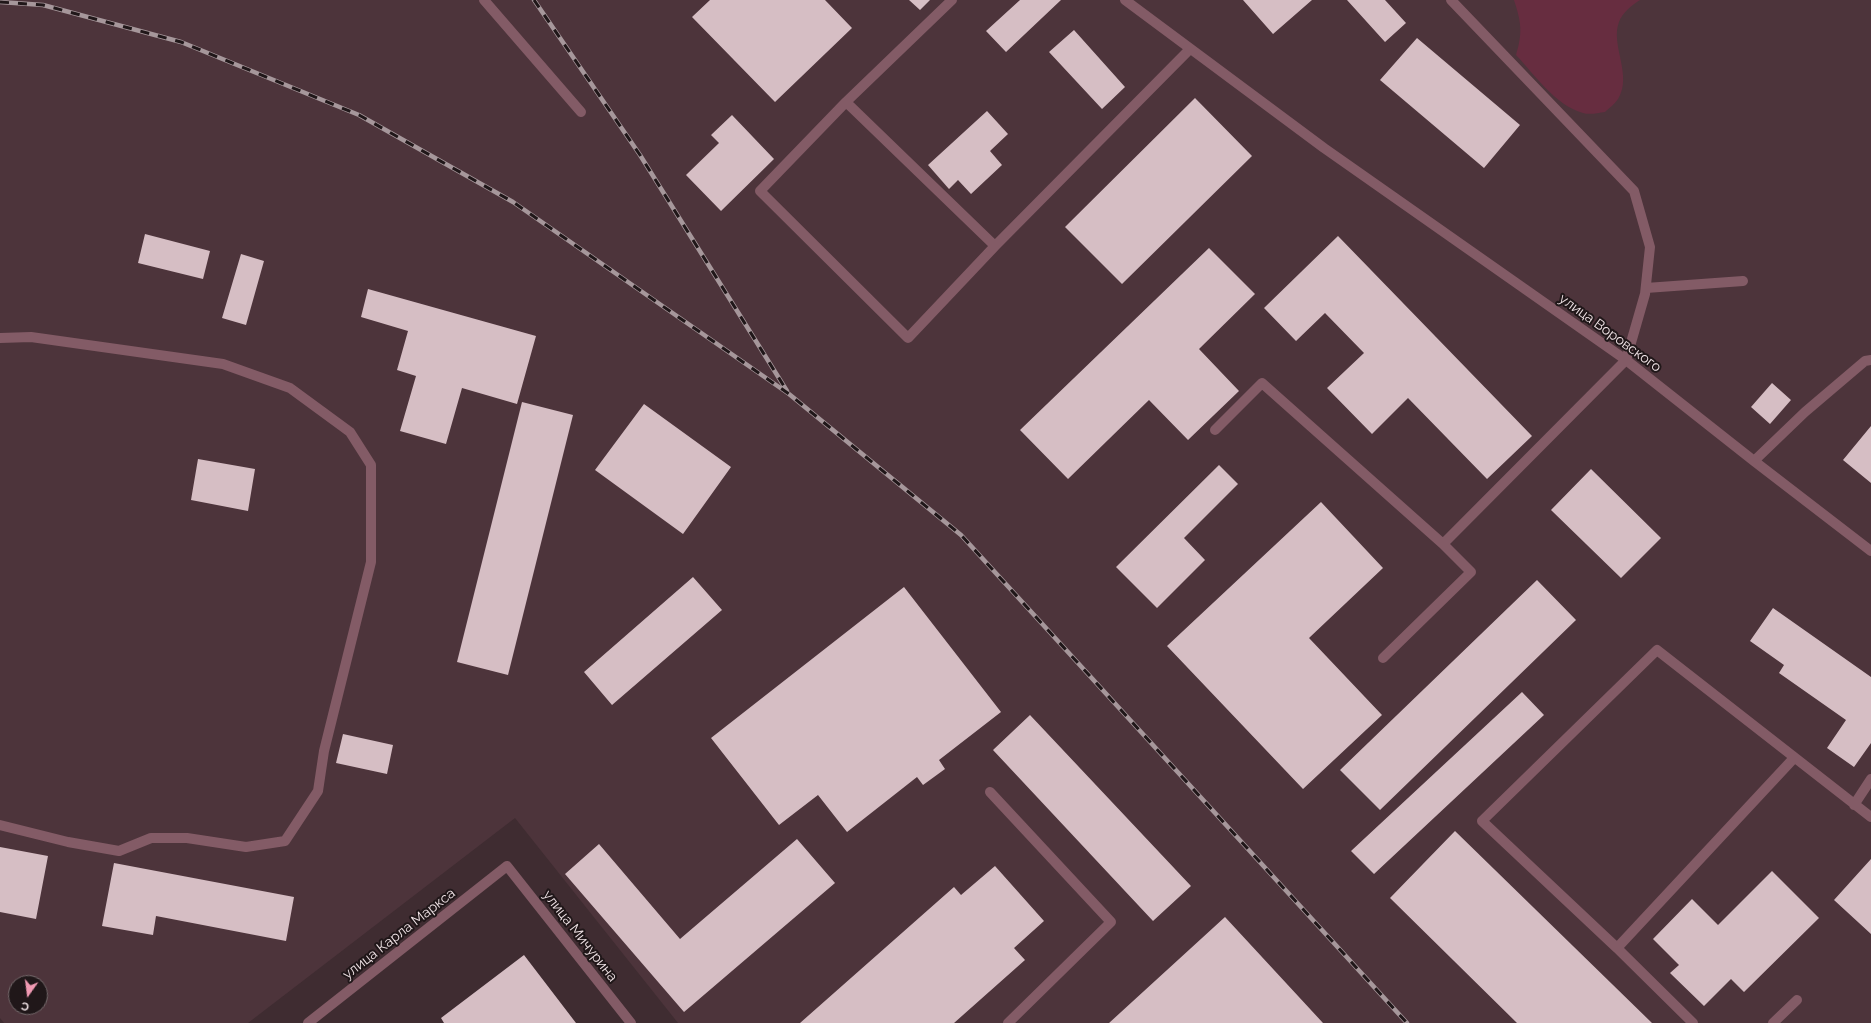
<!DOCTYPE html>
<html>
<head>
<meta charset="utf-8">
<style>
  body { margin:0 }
  #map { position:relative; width:1871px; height:1023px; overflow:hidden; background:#3f2c31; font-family:Raleway,sans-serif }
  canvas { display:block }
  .north { position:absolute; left:8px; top:975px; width:40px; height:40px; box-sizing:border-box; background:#201719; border:1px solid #74696b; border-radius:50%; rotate:194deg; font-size:11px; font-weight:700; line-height:16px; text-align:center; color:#f1e4e7 }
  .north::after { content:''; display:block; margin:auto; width:14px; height:18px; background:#f19ab3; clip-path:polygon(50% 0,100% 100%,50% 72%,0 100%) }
</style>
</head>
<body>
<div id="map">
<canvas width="1871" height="1023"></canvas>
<div class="north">С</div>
</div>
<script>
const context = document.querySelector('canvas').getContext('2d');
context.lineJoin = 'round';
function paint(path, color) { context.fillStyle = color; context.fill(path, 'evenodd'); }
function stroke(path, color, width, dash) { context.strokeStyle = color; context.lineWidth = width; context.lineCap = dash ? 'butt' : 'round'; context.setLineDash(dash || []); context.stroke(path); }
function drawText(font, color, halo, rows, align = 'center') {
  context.font = font + ' Raleway,sans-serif'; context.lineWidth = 4; context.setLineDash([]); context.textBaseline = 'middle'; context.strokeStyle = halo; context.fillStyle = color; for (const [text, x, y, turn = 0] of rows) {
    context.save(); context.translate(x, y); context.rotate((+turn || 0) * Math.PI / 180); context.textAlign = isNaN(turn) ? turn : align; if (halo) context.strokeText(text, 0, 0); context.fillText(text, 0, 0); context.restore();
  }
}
paint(new Path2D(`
  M0 0H1871V1023H678L515 818 248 1023H4L0 1018ZM16 983H40V1007H16Z`), '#4d343b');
paint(new Path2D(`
  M1514 0H1640C1632 5 1622 13 1619 22 1610 45 1633 75 1618 99 1615 104 1609 108 1605 112 1598 113 1589 115 1583 113 1555 105 1535 75 1516 55 1523 32 1521 22 1514 0Z`), '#672d40');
paint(new Path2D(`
  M710 0H825L852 28 775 102 692 17Z
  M909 0H930L920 10Z
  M1020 0H1061L1006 52 986 31Z
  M1243 0H1312L1273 34Z
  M1347 0H1385L1406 23 1385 42Z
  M1074 30 1125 87 1102 109 1049 52Z
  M1417 38 1520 125 1484 168 1380 80Z
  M1195 98 1252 156 1122 284 1065 227Z
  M987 111 1008 134 990 151 1002 165 971 194 958 180 949 189 928 165Z
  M732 115 774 159 721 211 686 175 719 143 711 135Z
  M145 234 210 251 203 279 138 263Z
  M1338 236 1532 436 1487 479 1408 398 1372 434 1327 388 1364 353 1325 313 1296 341 1264 308Z
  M1209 248 1255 294 1199 349 1239 391 1188 440 1149 400 1068 479 1020 430Z
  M241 254 264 261 246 325 222 318Z
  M368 289 536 336 517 404 462 388 446 444 400 431 416 376 397 370 408 331 361 317Z
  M1772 383 1791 400 1770 424 1751 407Z
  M522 402 573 415 508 675 457 662Z
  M644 404 731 467 683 534 595 470Z
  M1871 426V483L1843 460Z
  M198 459 255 469 248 511 191 500Z
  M1219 465 1238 484 1184 538 1205 560 1157 608 1116 567Z
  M1591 469 1661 538 1621 578 1551 510Z
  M1321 502 1383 568 1309 638 1382 715 1303 789 1167 646Z
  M693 577 722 610 612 705 584 672Z
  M1537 580 1576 620 1380 810 1340 770Z
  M904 587 1001 712 939 760 945 769 923 785 917 777 847 832 818 795 779 825 711 738Z
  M1773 608 1871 677V743L1854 767 1827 748 1846 720 1779 673 1784 665 1750 641Z
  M1522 692 1544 715 1374 874 1351 851Z
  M1030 715 1191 886 1153 921 993 750Z
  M343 734 393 745 387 774 336 763Z
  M1455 831 1652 1023H1517L1390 898Z
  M797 839 835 883 684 1012 565 874 599 844 680 939Z
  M0 847 48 856 36 919 0 912Z
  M1871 859V934L1834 900Z
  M114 863 294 897 286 941 156 916 153 935 102 926Z
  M995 866 1044 921 1014 948 1025 960 954 1023H800L954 887 961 895Z
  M1772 871 1819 918 1744 992 1731 979 1704 1006 1670 973 1679 965 1653 939 1692 899 1718 925Z
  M1225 917 1323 1023H1109Z
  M524 955 576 1023H444L441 1018Z`), '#d6bec4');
stroke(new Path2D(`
  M484 0 581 112
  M952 0 846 102 760 191 908 338 995 246
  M1125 0 1324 148 1626 360 1754 461 1871 551
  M846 102 995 246 1190 49
  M1646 288 1743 281
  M0 338 31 337 223 364 290 388 350 432 371 465V562L324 751 318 791 285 841 246 847 187 838H151L119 851 68 842 0 825
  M1215 430 1262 383 1443 544 1471 572 1383 658
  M1754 461 1805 412 1865 361 1871 360
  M1443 544 1626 360 1645 294 1650 247 1634 191 1451 0
  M990 792 1111 922 1008 1023
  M1854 805 1871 779
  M1617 948 1794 758
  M308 1023 507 866 631 1023
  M1693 1023 1617 948 1482 821 1657 650 1871 817
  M1773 1023 1797 1000`), '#835b66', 10);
const rail = new Path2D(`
  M534 0 640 155 787 391
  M0 2 43 5 181 42 359 115 513 202 789 394 961 535 1407 1023`);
stroke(rail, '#a6979b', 4.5);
stroke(rail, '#201719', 3, [9]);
drawText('14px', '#f1e4e7', '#201719', [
  ["улица Воровского",1610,333,36],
  ["улица Карла Маркса",399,934,-38],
  ["улица Мичурина",580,936,52]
]);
</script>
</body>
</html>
